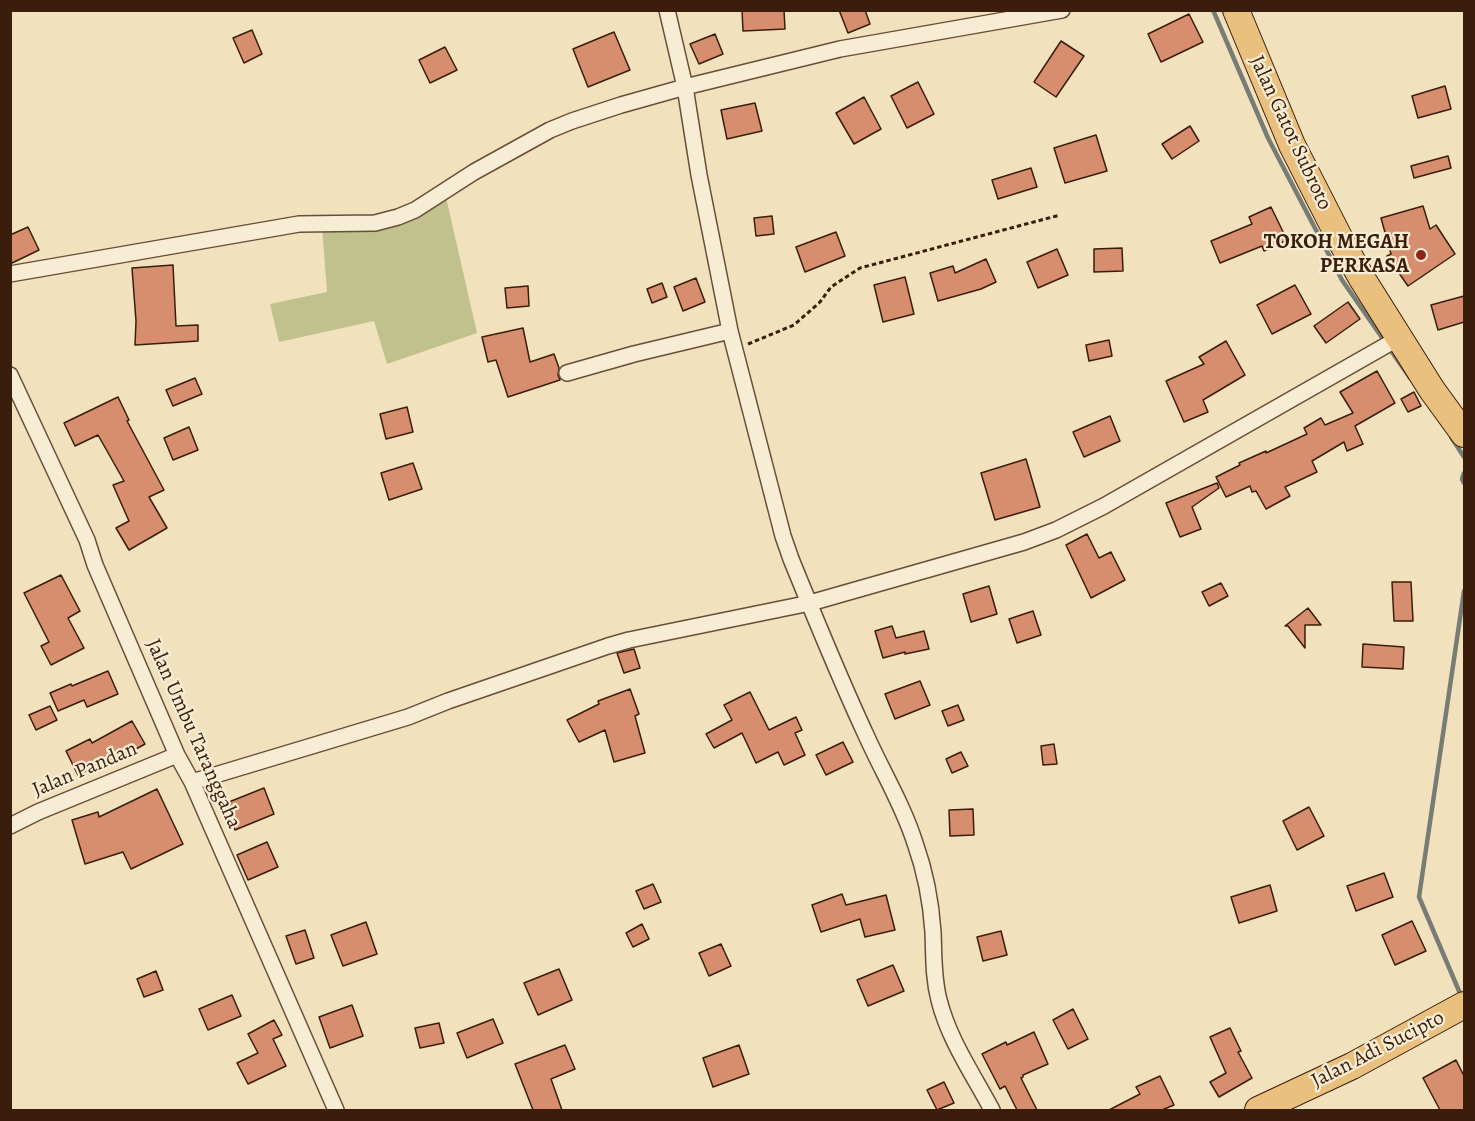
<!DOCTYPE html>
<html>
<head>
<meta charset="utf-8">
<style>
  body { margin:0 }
  #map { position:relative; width:1475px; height:1121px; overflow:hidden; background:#f2e1bd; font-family:Alegreya,serif }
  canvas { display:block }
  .frame { position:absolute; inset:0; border:12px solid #3a1d0b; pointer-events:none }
</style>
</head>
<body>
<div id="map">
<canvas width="1475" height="1121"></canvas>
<div class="frame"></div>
</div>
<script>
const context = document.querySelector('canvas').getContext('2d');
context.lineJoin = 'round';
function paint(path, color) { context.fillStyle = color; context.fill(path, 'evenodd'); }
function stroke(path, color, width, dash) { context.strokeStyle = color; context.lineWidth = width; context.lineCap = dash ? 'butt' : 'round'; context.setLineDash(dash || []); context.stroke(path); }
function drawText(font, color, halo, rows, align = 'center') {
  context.font = font + ' Alegreya,serif'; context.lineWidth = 4.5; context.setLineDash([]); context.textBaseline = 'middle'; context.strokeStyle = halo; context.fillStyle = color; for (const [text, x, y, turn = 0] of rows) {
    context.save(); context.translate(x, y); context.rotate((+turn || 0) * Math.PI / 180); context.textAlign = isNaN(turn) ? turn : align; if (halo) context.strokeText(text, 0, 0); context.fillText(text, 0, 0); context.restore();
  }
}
paint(new Path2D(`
  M445 193 477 333 387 364 374 321 279 342 270 304 327 292 322 226 381 229 417 218Z`), '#c1c18d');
stroke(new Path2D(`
  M1213 10 1268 138 1342 280 1410 378
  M1451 437 1464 457
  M1464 473 1462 479 1464 483
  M1462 998 1419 897 1464 591`), '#777c74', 4.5);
const building = new Path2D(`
  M742 10H784L785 29 743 31Z
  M839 10H865L870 24 848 33Z
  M1189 14 1203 42 1161 62 1148 34Z
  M252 30 262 54 244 63 233 38Z
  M614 32 630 70 588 87 573 49Z
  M715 34 723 54 699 64 690 44Z
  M1061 41 1084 56 1056 97 1034 82Z
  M445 47 457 70 430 83 419 60Z
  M918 82 934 114 907 128 891 96Z
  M1445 86 1451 109 1418 118 1412 96Z
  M864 97 881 129 854 144 836 113Z
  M755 103 762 131 727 139 721 110Z
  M1190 126 1199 141 1172 159 1162 144Z
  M1096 135 1107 171 1065 183 1054 148Z
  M1448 156 1451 168 1414 178 1411 166Z
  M1031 168 1037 187 998 199 992 180Z
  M1423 206 1430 229 1436 225 1455 254 1408 286 1387 256 1391 254 1381 218Z
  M1271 207 1287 240 1264 251 1262 246 1220 263 1211 241 1252 224 1249 217Z
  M772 216 774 234 756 236 754 218Z
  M28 227 39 250 10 264V235Z
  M836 232 845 256 805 272 796 247Z
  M1122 248 1123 271 1094 272V249Z
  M1057 249 1068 275 1038 288 1027 262Z
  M986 259 996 282 981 289 938 301 930 273 953 266 955 273Z
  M173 265 176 326 198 325V341L135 345 136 321 132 268Z
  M905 277 914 314 883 322 874 285Z
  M696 278 705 302 683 311 674 287Z
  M662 283 667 297 652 303 647 289Z
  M1295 285 1311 314 1272 334 1257 305Z
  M528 286 529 306 507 308 505 288Z
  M1464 296V322L1438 330 1431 305Z
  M1348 302 1360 319 1326 343 1314 326Z
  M523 328 530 362 554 354 559 368 558 375 560 380 508 397 496 360 488 362 482 337Z
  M1109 340 1112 356 1089 361 1086 345Z
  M1226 341 1245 375 1203 400 1208 412 1184 422 1166 381 1204 364 1199 357Z
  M1377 371 1395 403 1355 426 1363 444 1347 451 1344 442 1312 461 1317 472 1285 487 1290 496 1266 509 1256 491 1252 492 1250 486 1226 497 1216 477 1240 465 1239 463 1266 451V453L1307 434 1304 428 1321 418 1325 425 1353 413 1340 392Z
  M195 378 202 394 173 406 166 390Z
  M1414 392 1421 406 1408 412 1401 399Z
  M118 397 129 420 127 421 164 490 149 497 167 528 129 550 116 528 129 521 113 485 124 481 98 435 75 446 64 423Z
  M407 407 413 432 386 439 380 414Z
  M1110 416 1120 441 1084 457 1073 432Z
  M189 427 198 450 173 460 164 438Z
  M1026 459 1040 507 995 520 981 473Z
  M413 463 422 489 389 500 381 473Z
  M1217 483 1219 488 1192 507 1201 529 1180 537 1166 503Z
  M1087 534 1099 558 1111 552 1125 580 1091 598 1066 545Z
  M61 575 80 611 68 618 84 648 51 665 41 646 49 642 24 593Z
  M1392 582H1411L1413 621H1394Z
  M1221 583 1228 596 1209 606 1202 592Z
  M989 586 997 614 971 622 963 594Z
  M1308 608 1321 625H1305V648L1288 626H1285Z
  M1033 611 1041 635 1017 643 1009 619Z
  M892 626 896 638 924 631 929 649 905 654V652L883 658 875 631Z
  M1363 644 1404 647 1403 669 1362 667Z
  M634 649 640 668 624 673 617 653Z
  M108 671 118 694 87 707 84 700 58 711 50 693 71 684 72 686Z
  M920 681 930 705 895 719 885 694Z
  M630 689 639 714 635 716 645 753 614 762 605 730 579 742 567 720 599 704 598 701Z
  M750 692 769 730 796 717 802 730 795 733 805 755 784 765 778 752 756 763 742 733 714 748 706 734 732 720 724 705Z
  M958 705 964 720 948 726 942 711Z
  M50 706 57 720 36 730 29 715Z
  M132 721 145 744 109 764 107 760 78 775 66 751 90 739 92 743Z
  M843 742 853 762 826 775 816 755Z
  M1054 744 1057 764 1043 765 1041 746Z
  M961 752 968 766 952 773 946 759Z
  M264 788 274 814 235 830 224 804Z
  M157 789 183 844 131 869 123 852 85 864 72 820 98 812 99 817Z
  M1309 807 1324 836 1297 850 1283 821Z
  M973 809 974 835 950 836 949 810Z
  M267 842 278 867 248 880 237 855Z
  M1384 873 1393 897 1356 911 1347 886Z
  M653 884 661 902 644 909 636 891Z
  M1270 885 1277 911 1239 923 1231 897Z
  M842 894 846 905 886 895 895 930 865 937 860 919 821 932 812 905Z
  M1412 921 1426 951 1395 965 1382 935Z
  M366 922 377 954 343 966 331 935Z
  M642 924 649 939 633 947 626 933Z
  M305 930 314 958 296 964 286 936Z
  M1001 931 1007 955 983 961 977 937Z
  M721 944 731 966 709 976 699 953Z
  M893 965 904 991 868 1006 857 980Z
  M559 969 572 1000 538 1015 524 983Z
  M156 971 163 990 144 997 137 979Z
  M232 995 241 1016 208 1030 199 1009Z
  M352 1005 363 1036 330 1048 319 1017Z
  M1073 1009 1088 1039 1068 1049 1053 1020Z
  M493 1019 503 1043 467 1058 457 1033Z
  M274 1020 282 1035 273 1039 286 1066 248 1084 237 1063 258 1053 248 1034Z
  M439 1023 444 1043 420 1048 415 1028Z
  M1230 1028 1241 1051 1238 1052 1252 1078 1219 1097 1210 1082 1226 1073 1210 1037Z
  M1034 1032 1048 1064 1023 1075V1077L1021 1078 1037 1110H1017L1005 1086 1000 1089 982 1054 1006 1042 1007 1045Z
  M565 1045 575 1069 551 1079 562 1110H533L515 1064Z
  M739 1045 749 1074 713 1087 703 1058Z
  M1456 1060 1464 1076V1110H1440L1423 1078Z
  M1160 1076 1174 1105 1162 1110H1109L1140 1094 1136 1087Z
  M944 1082 954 1103 937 1110 927 1090Z`);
paint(building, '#d68e6e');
stroke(building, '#3a1d0b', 1.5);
const minor = new Path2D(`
  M667 10 685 87 699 175 730 331 783 536 791 559C815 618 839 677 866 735 882 771 903 805 915 843 925 871 931 902 933 932 934 955 933 977 939 1000 949 1040 973 1074 992 1110
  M10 274 299 224 375 223 398 217 415 210 474 172 550 130 572 121 621 105 685 87 840 49 1062 10
  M567 373 634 354 730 331
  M10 375 87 540 95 565 177 755 192 782 336 1110
  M192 782 408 717 448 701 608 646 629 640 810 603 1024 542 1056 530 1104 506 1399 338
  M10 826 38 812 177 755`);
const trunk = new Path2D(`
  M1236 10 1292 145 1341 241 1361 277 1432 390 1464 434
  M1258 1110 1352 1066 1464 1005`);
stroke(minor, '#684e38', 18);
stroke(trunk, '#3a1d0b', 28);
stroke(new Path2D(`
  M748 344 794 325 820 302 831 287 860 268 1060 215`), '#3a1d0b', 3, [4.5, 3]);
stroke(minor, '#f7ecd4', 15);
stroke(trunk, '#e9c07e', 26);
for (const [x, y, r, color] of [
  [1421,255,6,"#8f2418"]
]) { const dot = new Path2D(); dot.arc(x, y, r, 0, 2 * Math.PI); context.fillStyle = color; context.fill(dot); stroke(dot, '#f7ecd4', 2); }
drawText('21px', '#3a1d0b', '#f7ecd4', [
  ["Jalan Gatot Subroto",1290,133,65],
  ["Jalan Umbu Taranggaha",193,734,66],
  ["Jalan Pandan",85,770,-23],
  ["Jalan Adi Sucipto",1378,1050,-27]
]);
drawText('bold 21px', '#3a1d0b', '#f7ecd4', [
  ["TOKOH MEGAH",1409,243],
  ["PERKASA",1409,267]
], 'right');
</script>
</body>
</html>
